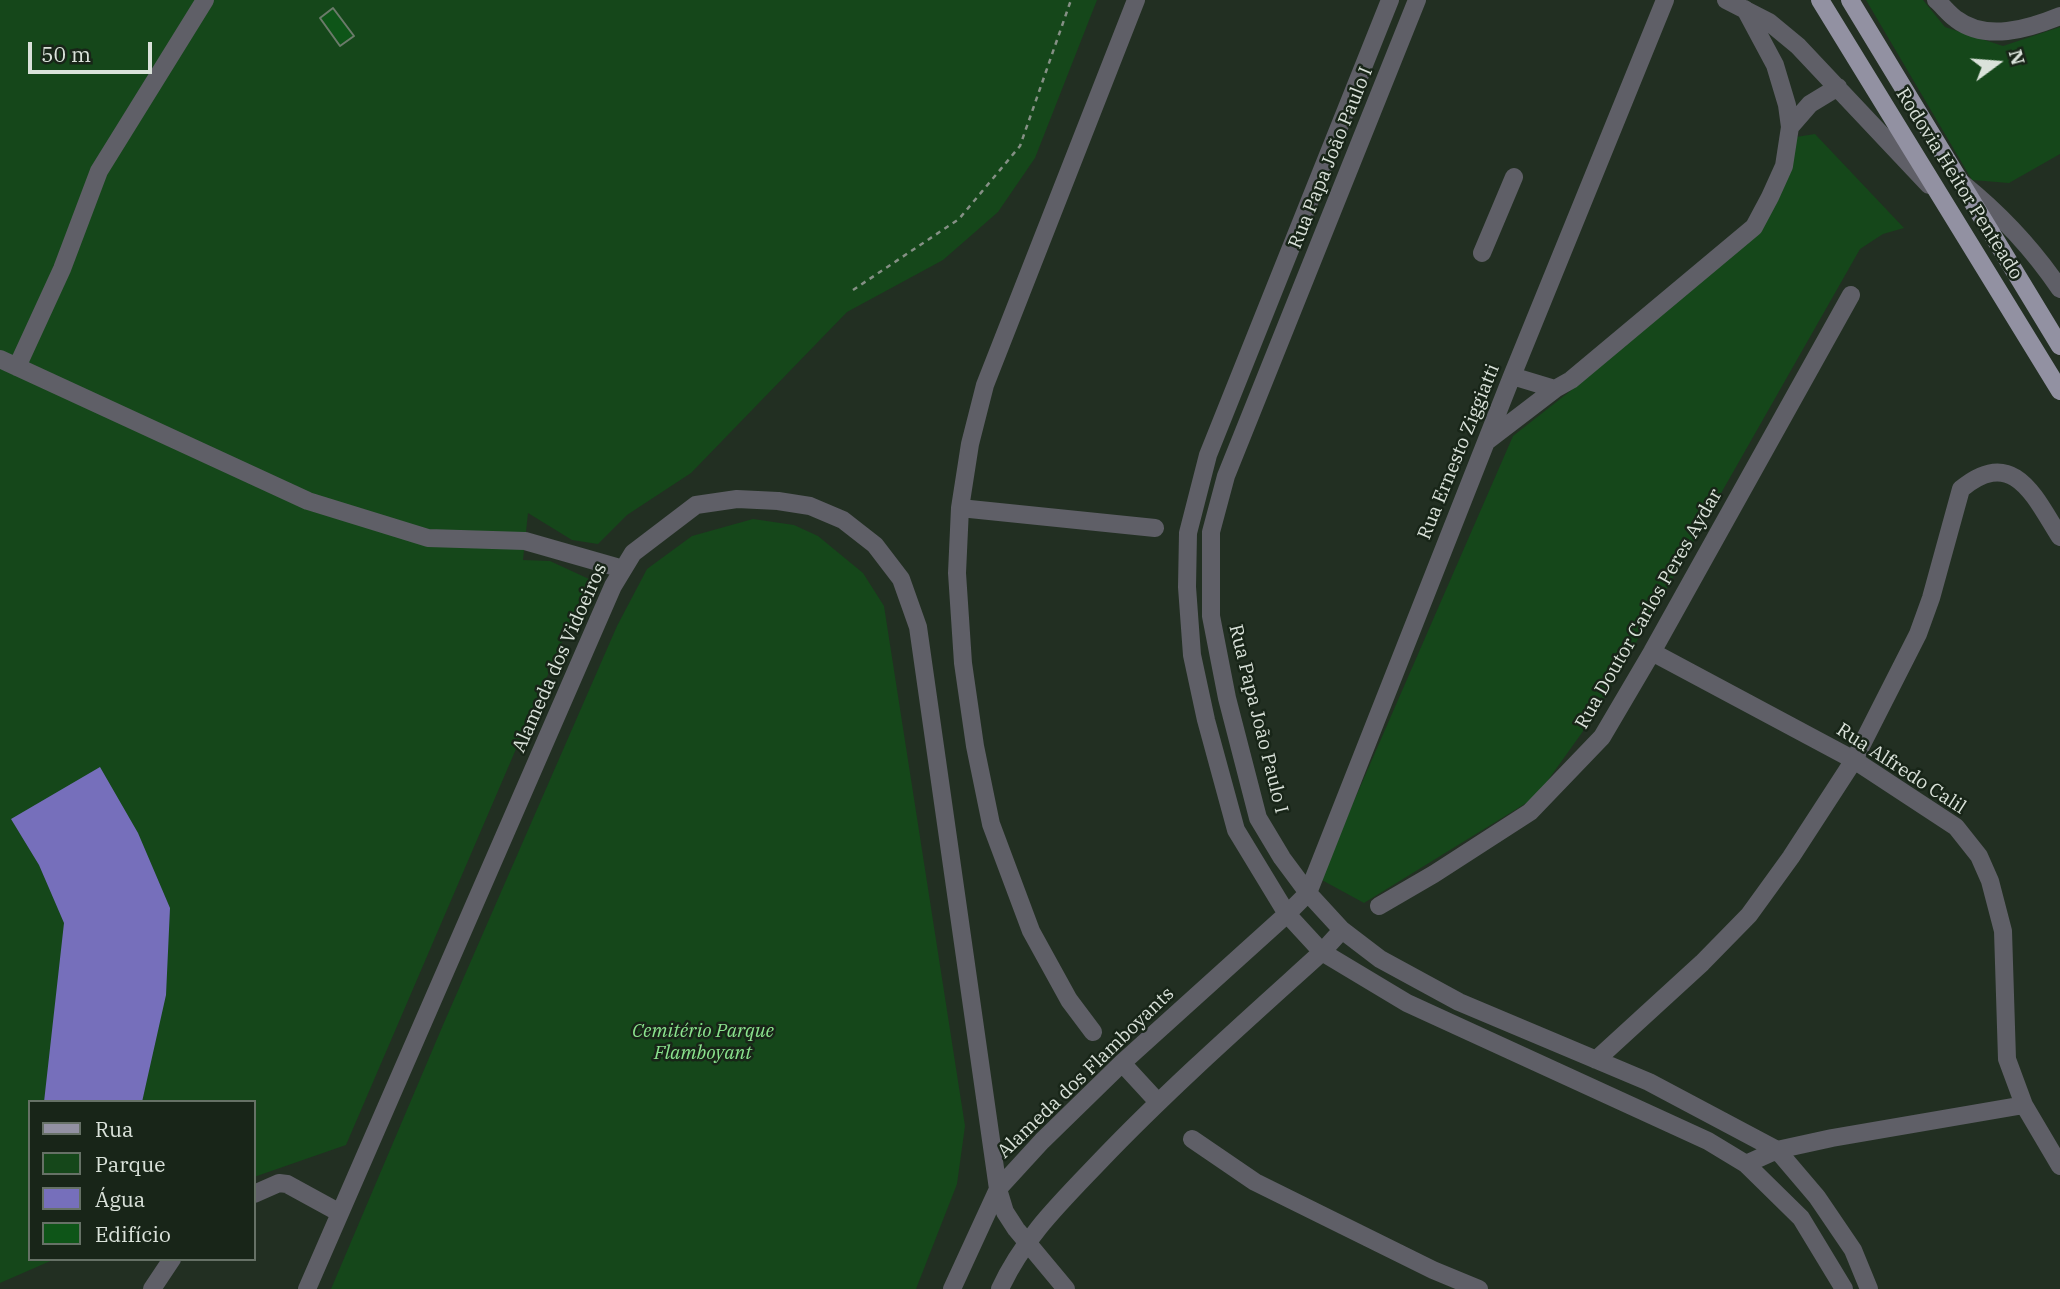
<!DOCTYPE html>
<html>
<head>
<meta charset="utf-8">
<style>
  body { margin:0 }
  #map { position:relative; width:2060px; height:1289px; overflow:hidden; background:#222f22; font-family:"IBM Plex Serif",serif }
  canvas { display:block }
  .legend { position:absolute; left:28px; top:1100px; width:228px; height:161px; box-sizing:border-box; background:#182518; border:2px solid #667166; margin:0; padding:9px 12px; list-style:none; font-size:21px; color:#dae2da }
  .legend li { display:flex; align-items:center; gap:14px; height:35px }
  .legend b { width:35px; border:2px solid #667166 }
  .north { position:absolute; left:1962px; top:28px; width:70px; height:70px; -webkit-text-stroke:5px #182518; paint-order:stroke; rotate:74deg; font-size:19px; font-weight:700; line-height:28px; text-align:center; color:#dae2da }
  .north::after { content:''; display:block; margin:auto; width:24px; height:32px; background:#dae2da; clip-path:polygon(50% 0,100% 100%,50% 72%,0 100%) }
  .scale { position:absolute; left:28px; top:42px; width:124px; height:32px; box-sizing:border-box; border:4px solid #dae2da; border-top:0; padding-left:9px; font-size:21px; line-height:24px; white-space:nowrap; color:#dae2da; -webkit-text-stroke:5px #182518; paint-order:stroke }
</style>
</head>
<body>
<div id="map">
<canvas width="2060" height="1289"></canvas>
<ul class="legend">
<li><b style="height:9px;background:#9291a2"></b>Rua</li>
<li><b style="height:19px;background:#15471a"></b>Parque</li>
<li><b style="height:19px;background:#766fbb"></b>Água</li>
<li><b style="height:19px;background:#0e5518"></b>Edifício</li>
</ul>
<div class="north">N</div>
<div class="scale">50 m</div>
</div>
<script>
const context = document.querySelector('canvas').getContext('2d');
context.lineJoin = 'round';
function paint(path, color) { context.fillStyle = color; context.fill(path, 'evenodd'); }
function stroke(path, color, width, dash) { context.strokeStyle = color; context.lineWidth = width; context.lineCap = dash ? 'butt' : 'round'; context.setLineDash(dash || []); context.stroke(path); }
function drawText(font, color, halo, rows, align = 'center') {
  context.font = font + ' "IBM Plex Serif",serif'; context.lineWidth = 5; context.setLineDash([]); context.textBaseline = 'middle'; context.strokeStyle = halo; context.fillStyle = color; for (const [text, x, y, turn = 0] of rows) {
    context.save(); context.translate(x, y); context.rotate((+turn || 0) * Math.PI / 180); context.textAlign = isNaN(turn) ? turn : align; if (halo) context.strokeText(text, 0, 0); context.fillText(text, 0, 0); context.restore();
  }
}
paint(new Path2D(`
  M0 0H1097L1035 158 998 212 943 260 847 312 691 473 627 515 598 544 572 540 528 513 523 560 550 561 589 579 346 1145 254 1177V1102H30V1259H55L0 1283Z
  M1866 0H1923L1945 27 2003 46 2060 27V154L2009 183 1972 180Z
  M1815 134 1904 228 1883 234 1860 249 1596 713 1536 797 1364 903 1320 879 1513 436 1569 392 1756 232 1796 137Z
  M753 519 794 525 818 536 863 573 884 606 965 1126 957 1184 916 1289H331L443 1025 617 626 647 569 692 536Z`), '#15471a');
paint(new Path2D(`
  M100 767 138 833 170 908 166 995 142 1102H44L64 923 39 865 11 819Z`), '#766fbb');
const building = new Path2D(`
  M333 8 354 36 340 46 320 18Z`);
paint(building, '#0e5518');
stroke(building, '#6b7a6a', 2);
stroke(new Path2D(`
  M853 290 959 219 1020 146 1071 0`), '#859085', 2.5, [5, 5]);
stroke(new Path2D(`
  M1390 0 1208 455 1188 533 1187 587 1192 655 1206 720 1236 830 1287 914 1322 952 1407 1003 1708 1141 1746 1164 1801 1218 1844 1289
  M1417 0 1226 476 1211 532V616L1227 698 1258 818 1282 858 1308 893 1342 930 1380 959 1459 1002 1649 1082 1777 1150 1817 1197 1853 1250 1869 1289
  M1726 0 1769 22 1798 46 1929 185
  M1936 0C1943 6 1949 14 1956 19 1986 42 2028 29 2060 16
  M1790 127 1810 104 1838 87
  M1963 184C2000 214 2033 249 2060 289
  M1482 253 1514 177
  M0 359 308 501 428 538 525 541 623 569
  M17 367 62 269 99 171 205 0
  M1512 376 1555 389
  M1487 441 1555 389 1571 380 1754 227 1770 197 1784 166 1790 127 1787 105 1775 65 1745 9
  M960 508 1155 528
  M1652 652 1854 760 1956 827 1979 856 1990 881 2003 931 2007 1059 2024 1105 2060 1166
  M1379 906 1434 874 1530 812 1602 737 1652 652 1851 295
  M1093 1032 1069 1000 1031 931 991 824 975 746 963 663 957 573 960 508 970 444 985 385 1136 0
  M1596 1060 1702 963 1749 915 1791 857 1854 760 1918 634 1931 598 1961 489C2014 445 2035 498 2060 537
  M1122 1063 1157 1101
  M1192 1139 1255 1182 1433 1270 1479 1289
  M1746 1164 1777 1150 1832 1138 2024 1105
  M254 1194 279 1183 287 1184 340 1213
  M152 1289 172 1259
  M307 1289 613 586 633 553 696 505 737 499 778 501 810 506 843 520 875 545 901 579 918 627 998 1189 1005 1212 1016 1229 1066 1289
  M952 1289 998 1189 1042 1141 1122 1063 1287 914 1308 893 1512 376 1665 0
  M1000 1289C1023 1238 1063 1200 1101 1160 1171 1087 1247 1020 1322 952L1342 930`), '#5f5f67', 18);
stroke(new Path2D(`
  M1820 0 2060 391
  M1850 0 2060 346`), '#9291a2', 18);
drawText('19px', '#dae2da', '#182518', [
  ["Rua Papa João Paulo I",1331,158,-68],
  ["Rodovia Heitor Penteado",1959,184,58],
  ["Rua Ernesto Ziggiatti",1459,452,-68],
  ["Rua Doutor Carlos Peres Aydar",1649,609,-60],
  ["Alameda dos Vidoeiros",560,658,-66],
  ["Rua Papa João Paulo I",1258,719,76],
  ["Rua Alfredo Calil",1901,769,33],
  ["Alameda dos Flamboyants",1086,1073,-44]
]);
drawText('italic 19px', '#8be38e', '#182518', [
  ["Cemitério Parque",703,1032],
  ["Flamboyant",703,1054]
]);
</script>
</body>
</html>
